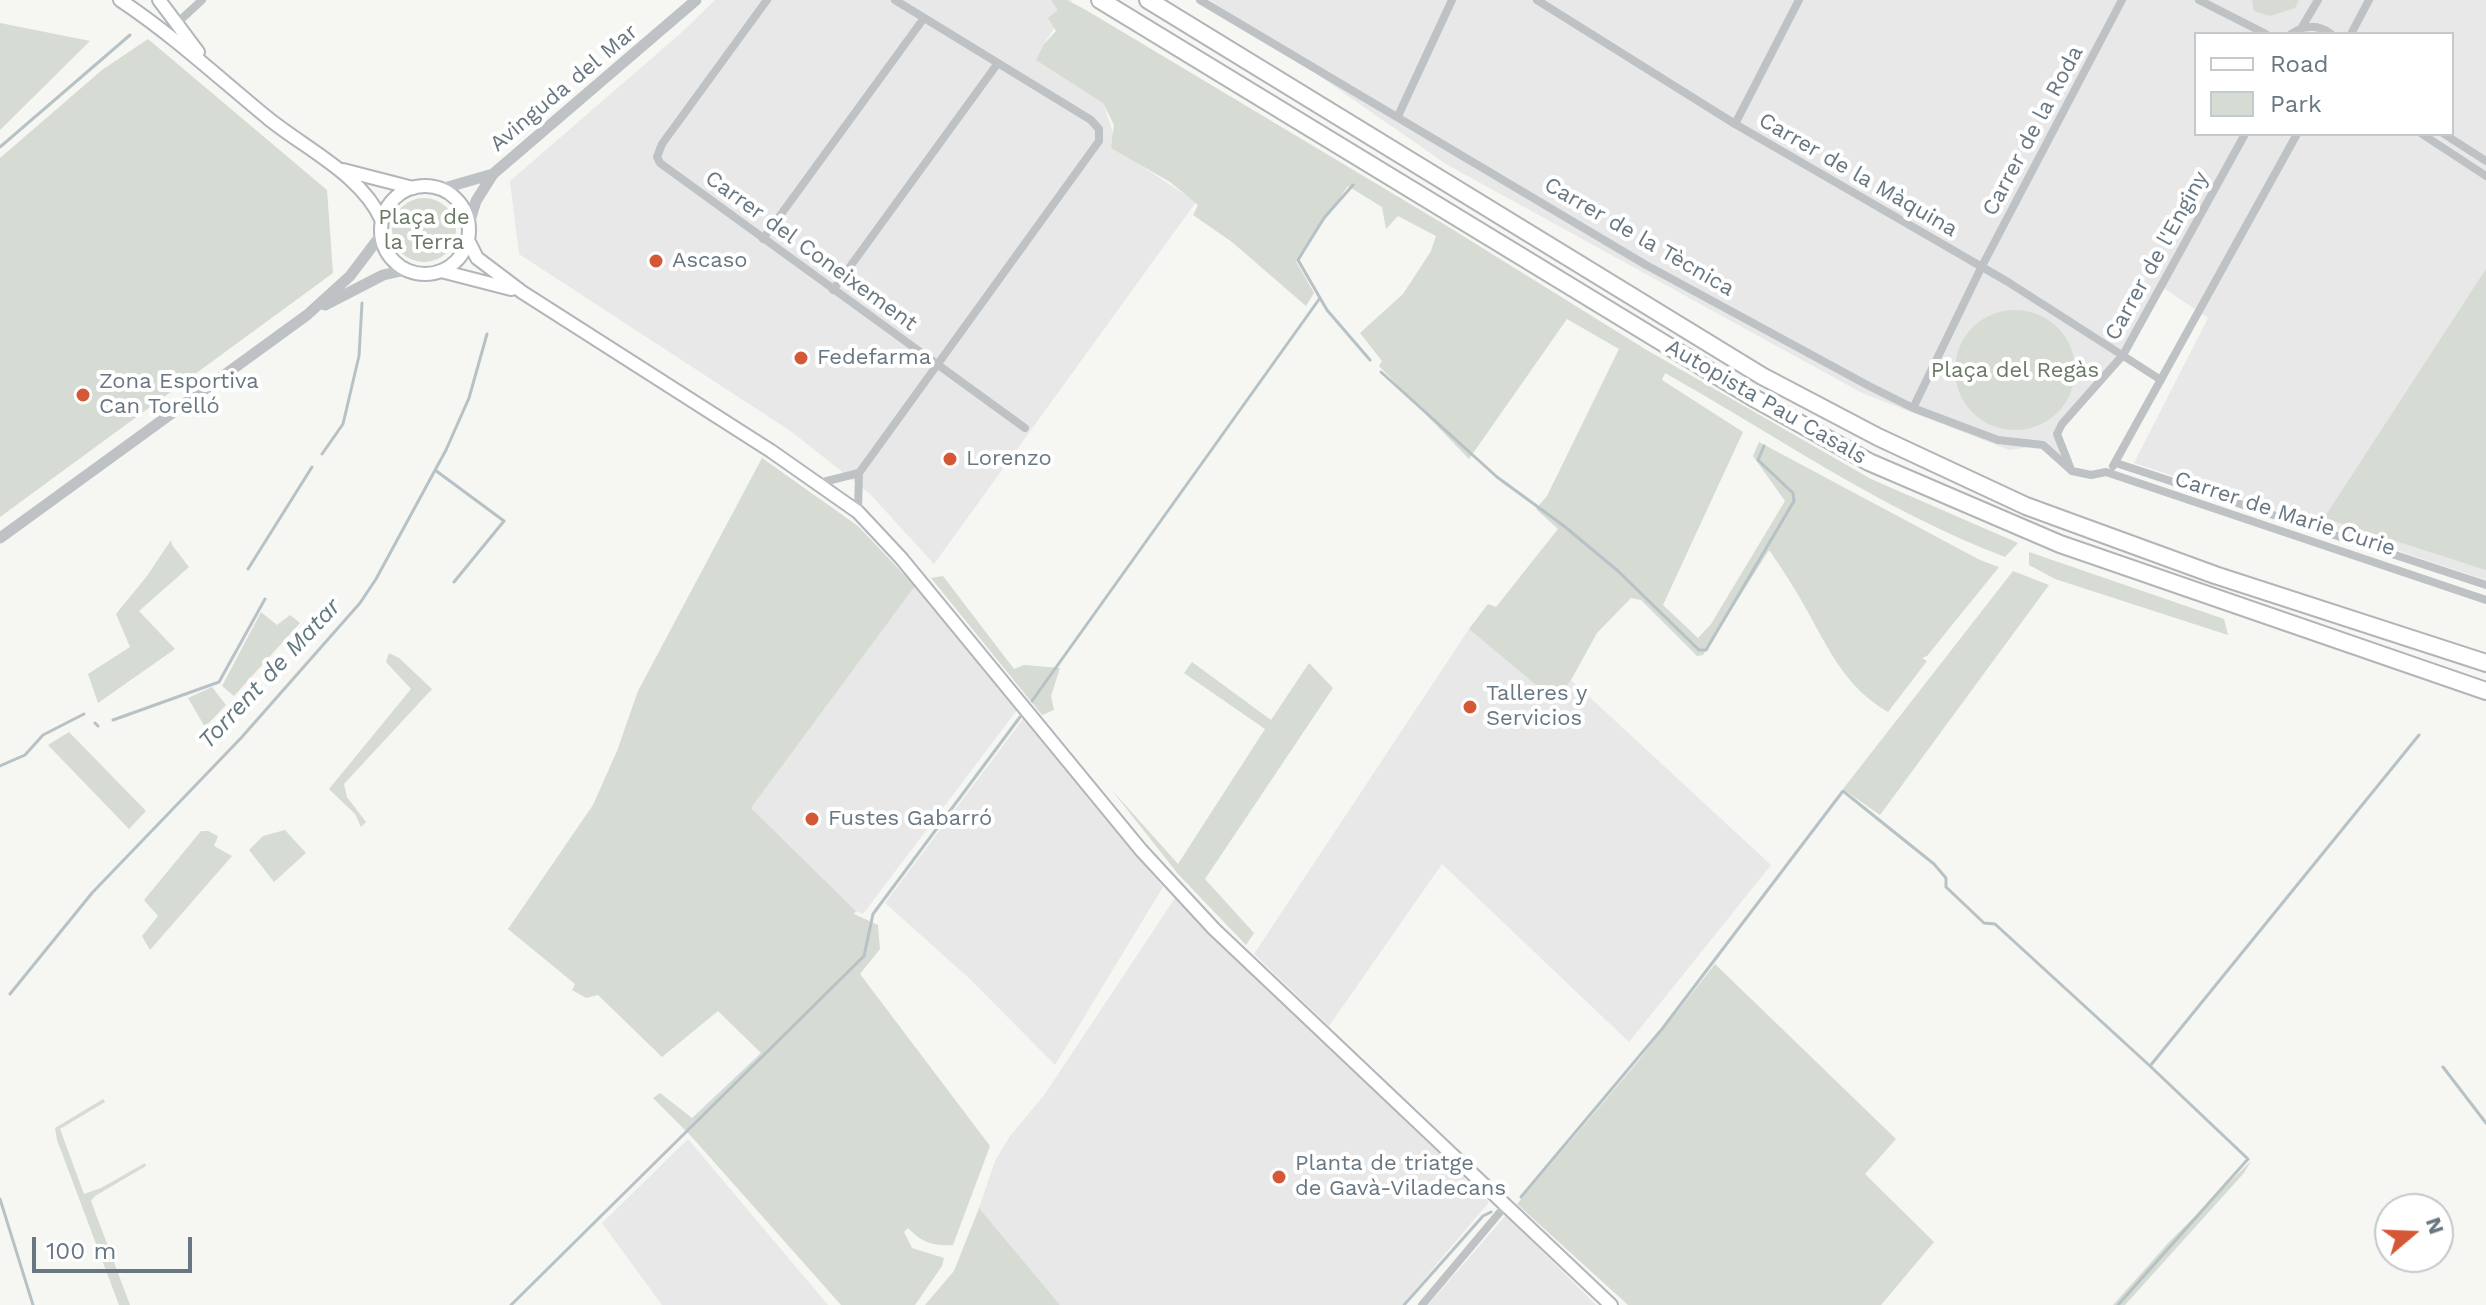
<!DOCTYPE html>
<html>
<head>
<meta charset="utf-8">
<style>
  body { margin:0 }
  #map { position:relative; width:2486px; height:1305px; overflow:hidden; background:#f6f6f3; font-family:"Work Sans",sans-serif }
  canvas { display:block }
  .legend { position:absolute; left:2194px; top:32px; width:260px; height:104px; box-sizing:border-box; background:#fff; border:2px solid #c3c9cd; margin:0; padding:10px 14px; list-style:none; font-size:24px; color:#687782 }
  .legend li { display:flex; align-items:center; gap:16px; height:40px }
  .legend b { width:40px; border:2px solid #c3c9cd }
  .north { position:absolute; left:2374px; top:1193px; width:80px; height:80px; box-sizing:border-box; background:#fff; border:2px solid #c3c9cd; border-radius:50%; rotate:71deg; font-size:22px; font-weight:700; line-height:32px; text-align:center; color:#687782 }
  .north::after { content:''; display:block; margin:auto; width:28px; height:36px; background:#d45736; clip-path:polygon(50% 0,100% 100%,50% 72%,0 100%) }
  .scale { position:absolute; left:32px; top:1237px; width:160px; height:36px; box-sizing:border-box; border:4px solid #687782; border-top:0; padding-left:10px; font-size:24px; line-height:28px; white-space:nowrap; color:#687782; -webkit-text-stroke:6px #fff; paint-order:stroke }
</style>
</head>
<body>
<div id="map">
<canvas width="2486" height="1305"></canvas>
<ul class="legend">
<li><b style="height:10px;background:#fff"></b>Road</li>
<li><b style="height:22px;background:#d6dbd3"></b>Park</li>
</ul>
<div class="north">N</div>
<div class="scale">100 m</div>
</div>
<script>
const context = document.querySelector('canvas').getContext('2d');
context.lineJoin = 'round';
function paint(path, color) { context.fillStyle = color; context.fill(path, 'evenodd'); }
function stroke(path, color, width, dash) { context.strokeStyle = color; context.lineWidth = width; context.lineCap = dash ? 'butt' : 'round'; context.setLineDash(dash || []); context.stroke(path); }
function drawText(font, color, halo, rows, align = 'center') {
  context.font = font + ' "Work Sans",sans-serif'; context.lineWidth = 8; context.setLineDash([]); context.textBaseline = 'middle'; context.strokeStyle = halo; context.fillStyle = color; for (const [text, x, y, turn = 0] of rows) {
    context.save(); context.translate(x, y); context.rotate((+turn || 0) * Math.PI / 180); context.textAlign = isNaN(turn) ? turn : align; if (halo) context.strokeText(text, 0, 0); context.fillText(text, 0, 0); context.restore();
  }
}
paint(new Path2D(`
  M715 0H1072L1044 44 1103 103 1119 151 1196 202 934 564 870 494 792 432 519 254 510 181 681 33Z
  M1210 0H2486V580L2134 463 2208 318 2162 287 2123 355 2057 434 2063 453 2057 456 2043 445 2009 450 1862 393 1446 164ZM2196 34H2452V134H2196Z
  M915 586 1017 710 863 914 856 911 751 808Z
  M1469 629 1555 701 1571 680 1771 865 1629 1042 1442 864 1329 1026 1254 954Z
  M1023 719 1163 887 1055 1065 970 979 885 903Z
  M1175 898 1489 1202 1402 1305H1060L979 1208 995 1161 1010 1136 1045 1094Z
  M688 1139 828 1305H662L602 1223Z
  M1506 1215 1596 1305H1428Z`), '#e7e8e7');
paint(new Path2D(`
  M1051 0H1067L1086 10 1447 226 1645 349 1871 479 2018 543 2005 557C1884 511 1777 436 1665 373L1662 380 1743 432 1663 605 1698 638 1711 624 1785 501 1753 456 1759 442 1980 560 1999 567 1927 656 1922 658 1927 661 1888 712C1847 688 1831 654 1809 614 1797 592 1783 570 1769 550L1703 655 1697 656 1641 600 1631 598 1597 633 1571 680 1555 701 1469 629 1488 604 1496 607 1558 529 1536 509 1547 496 1619 349 1567 319 1469 459 1379 366 1382 361 1360 333 1403 294 1431 251 1436 236 1398 216 1386 229 1382 207 1348 186 1296 261 1314 293 1306 306 1232 242 1193 215 1198 205 1170 182 1111 148 1114 125 1103 103 1036 60 1044 44 1056 31 1048 18 1058 10Z
  M2252 0H2299L2295 8 2270 16 2254 11Z
  M0 23 90 41 0 130Z
  M148 39 327 190 333 273 0 517V158L102 70Z
  M392 230a32 32 0 1 1 64 0a32 32 0 1 1-64 0Z
  M2486 269V570L2324 518Z
  M1955 370a60 60 0 1 1 120 0a60 60 0 1 1-120 0Z
  M762 458 858 526 915 586 751 808 856 911 854 914 878 925 880 949 860 974 990 1146 953 1245C933 1246 922 1243 908 1228L904 1232 912 1248 944 1258 942 1266 915 1305H841L691 1136 653 1098 660 1093 692 1118 761 1053 718 1011 662 1057 598 995 586 998 572 990 575 984 508 929 593 805 617 751 638 691Z
  M171 540 172 545 189 567 139 611 175 649 98 703 88 674 130 647 116 614 147 576Z
  M2029 552 2224 619 2228 635 2055 579 2029 565Z
  M2013 571 2049 585 1880 815 1843 789Z
  M943 576 1014 669 1024 665 1060 668 1051 696 1054 710 1042 715 931 578Z
  M261 612 277 625 290 615 300 623 234 696 222 686Z
  M389 653 399 658 432 689 344 784 347 797 366 822 361 827 355 814 329 789 411 689 386 662Z
  M1192 662 1271 720 1309 663 1333 688 1205 879 1254 933 1246 945 1178 874 1111 789 1178 864 1265 729 1184 673Z
  M212 687 226 705 205 727 188 698Z
  M69 732 146 811 129 829 48 745Z
  M285 830 306 853 274 882 249 850 263 836Z
  M201 831H208L218 836 214 846 232 856 150 950 142 936 158 916 144 900Z
  M1715 964 1896 1139 1865 1174 1934 1242 1881 1305H1628L1517 1204 1635 1065Z
  M103 1099 105 1102 60 1129 84 1194 101 1188 145 1163 146 1166 95 1196 91 1201 130 1305H119L57 1140 55 1128Z
  M2251 1161 2244 1173 2125 1305H2113L2169 1242Z
  M979 1208 1060 1305H925L954 1271Z`), '#d6dbd3');
stroke(new Path2D(`
  M0 147 130 35
  M1353 185 1324 218 1298 260 1327 310 1370 360
  M1381 372 1497 477 1564 526 1618 571 1699 650H1706L1794 501 1793 493 1758 460 1764 446
  M322 454 343 424 359 356 362 303
  M435 470 504 521 454 582
  M248 569 312 467
  M1032 701 1320 298
  M113 720 219 682 265 599
  M95 723 98 726
  M0 766 25 755 43 735 84 714
  M10 994 92 893 241 738 360 603 376 579 446 450 469 398 487 334
  M2443 1067 2486 1123
  M1521 1197 1662 1029 1843 791 1934 864 1946 878V887L1984 923 1995 924 2150 1066 2419 735
  M0 1199 33 1305
  M511 1305 864 956 873 914 1020 717
  M1404 1305 1483 1216 1491 1212
  M2118 1305 2248 1159 2150 1066`), '#b7c2c6', 3);
const secondary = new Path2D(`
  M120 0C173 35 220 79 269 119 306 149 362 175 382 221
  M159 0 198 52
  M343 170 413 188
  M381 230a44 44 0 1 1 88 0a44 44 0 1 1-88 0Z
  M468 240 477 258 522 292 771 451 858 512 901 558 1141 850 1214 929 1611 1305
  M441 271 511 289`);
const motorway = new Path2D(`
  M1100 0 1752 397 1869 462 2060 544 2486 691
  M1148 0 1762 376 1878 437 2026 506 2067 521 2215 575 2486 663`);
stroke(secondary, '#b0b6ba', 16);
stroke(motorway, '#b1b5b8', 20);
stroke(new Path2D(`
  M767 0 662 144 657 157 660 163 1025 428
  M1200 0 1646 265 1869 386 1913 408 1998 440 2043 445 2072 471
  M1537 0 1735 124 2008 282 2161 380
  M2199 0 2266 34
  M175 25 202 0
  M2302 27 2318 0
  M2291 34C2304 25 2318 24 2331 34
  M2351 34 2369 0
  M1398 116 1452 0
  M1735 124 1799 0
  M2422 134 2486 176
  M2444 134 2486 161
  M763 239 924 18
  M833 290 998 63
  M1913 408 1981 268 2122 0
  M2116 463 2486 585
  M2113 466 2297 134
  M2070 467 2057 434 2062 424 2123 355 2245 134
  M2072 471 2091 475 2106 472 2486 600
  M819 483 859 473
  M858 512 859 473 1099 141V129L1091 120 895 0
  M1422 1305 1506 1205`), '#bec2c5', 8);
stroke(new Path2D(`
  M441 189 493 174
  M469 224 476 201 493 174 696 0
  M325 305 383 275 406 270
  M0 538 307 315 350 276 381 235`), '#bec2c5', 11);
stroke(secondary, '#fff', 12);
stroke(motorway, '#fff', 16);
for (const [x, y, r, color] of [
  [656,261,8,"#d45736"],
  [801,358,8,"#d45736"],
  [83,395,8,"#d45736"],
  [950,459,8,"#d45736"],
  [1470,707,8,"#d45736"],
  [812,819,8,"#d45736"],
  [1279,1177,8,"#d45736"]
]) { const dot = new Path2D(); dot.arc(x, y, r, 0, 2 * Math.PI); context.fillStyle = color; context.fill(dot); stroke(dot, '#fff', 3); }
drawText('22px', '#687782', '#fff', [
  ["Avinguda del Mar",564,88,-40],
  ["Carrer de la Roda",2033,131,-62],
  ["Carrer de la Màquina",1858,175,30],
  ["Carrer de la Tècnica",1639,237,30],
  ["Carrer del Coneixement",811,251,36],
  ["Carrer de l'Enginy",2157,256,-61],
  ["Autopista Pau Casals",1766,402,30],
  ["Carrer de Marie Curie",2285,514,18]
]);
drawText('22px', '#6b7a66', '#fff', [
  ["Plaça de",424,218],
  ["la Terra",424,243],
  ["Plaça del Regàs",2015,371]
]);
drawText('22px', '#687782', '#fff', [
  ["Ascaso",672,261],
  ["Fedefarma",817,358],
  ["Zona Esportiva",99,382],
  ["Can Torelló",99,407],
  ["Lorenzo",966,459],
  ["Talleres y",1486,694],
  ["Servicios",1486,719],
  ["Fustes Gabarró",828,819],
  ["Planta de triatge",1295,1164],
  ["de Gavà-Viladecans",1295,1189]
], 'left');
drawText('italic 24px', '#63777e', '#fff', [
  ["Torrent de Matar",270,674,-47]
]);
</script>
</body>
</html>
